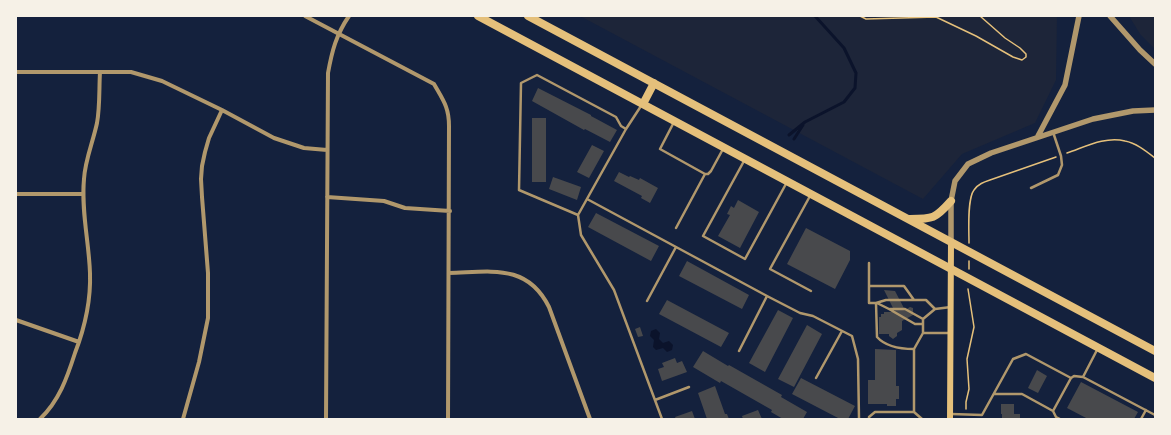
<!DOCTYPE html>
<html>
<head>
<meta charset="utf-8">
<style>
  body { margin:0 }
  #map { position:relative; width:1171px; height:435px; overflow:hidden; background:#14213d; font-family:"Crimson Pro",serif }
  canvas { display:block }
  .frame { position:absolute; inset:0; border:17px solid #f6f1e7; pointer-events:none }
</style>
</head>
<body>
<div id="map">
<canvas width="1171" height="435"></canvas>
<div class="frame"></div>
</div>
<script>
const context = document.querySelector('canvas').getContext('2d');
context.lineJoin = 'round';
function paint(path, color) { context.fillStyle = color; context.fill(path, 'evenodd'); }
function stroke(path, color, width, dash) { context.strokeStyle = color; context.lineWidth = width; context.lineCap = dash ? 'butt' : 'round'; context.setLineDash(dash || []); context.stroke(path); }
paint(new Path2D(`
  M580 16H1057L1056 80 1035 123 962 154 923 199Z
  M1129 16H1155V49L1140 34Z`), '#1d2539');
paint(new Path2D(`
  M656 329 660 333 659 339 663 343 669 341 673 345 672 350 667 352 663 348 656 350 653 347 654 340 650 336 651 331Z`), '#0b132b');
stroke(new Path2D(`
  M789 135 805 122 844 102 855 88 856 73 844 48 815 16
  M794 139 803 125`), '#0b132b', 3);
paint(new Path2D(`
  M538 88 591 115V116L617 130 610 142 585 129 584 130 532 101Z
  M532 118H546V182H532Z
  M592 145 604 151 589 178 577 172Z
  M619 172 629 177 630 176 639 180 640 178 658 188 650 203 641 198 642 196 614 181Z
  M553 177 581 187 577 200 549 189Z
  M738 200 759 212 740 248 718 236 730 215 727 214 731 206 734 208Z
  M596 213 659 246 651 261 588 227Z
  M806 228 850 251V260L835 289 787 264Z
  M687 261 749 295 742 309 679 276Z
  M884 290 895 291 905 310 910 307 913 308V315L902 321V330L897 333V336L893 339 889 336V334H879V317H881V314H884V312H895Z
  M667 300 729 333 721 347 659 314Z
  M778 310 793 318 765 372 749 363Z
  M807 325 822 334 794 387 778 379Z
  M640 327 643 336 638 337 635 329Z
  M875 349 896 350V386H899V399H896V406H887V404H868V380H875Z
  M703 351 728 366 729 365 782 395 781 397 807 412 803 419H783L771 412 772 410 721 381 720 383 693 367Z
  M675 358 677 363 682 361 687 372 662 381 658 369 664 367 662 363Z
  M1037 370 1047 376 1038 393 1028 388Z
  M801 378 855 406 848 419H840L792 394Z
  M1081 382 1138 412 1134 419H1088L1067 408Z
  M715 386 725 414H727L729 419H707L698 393Z
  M1001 404H1014V414H1020V419H1002V414H1001Z
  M758 410 762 419H743L742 416Z
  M692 411 695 419H676L675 417Z`), '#48494c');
stroke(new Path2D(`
  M860 16 866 19 936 17 976 36 1013 57 1022 60 1026 57V54L1020 48 1005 38 980 16
  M1067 153C1085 147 1105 136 1125 141 1136 143 1146 151 1155 158
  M969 243C969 231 967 199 974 190 978 184 984 182 990 180L1056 157
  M969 269V261
  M966 409V402L969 389 967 359 974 327 968 289`), '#e5c07b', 1.5);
stroke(new Path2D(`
  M641 106 626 129 578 215 581 235 614 290 662 419
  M674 122 660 149 705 174
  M744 161 703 236 745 259 787 182
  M1031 188 1058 175 1062 165 1061 156 1053 132
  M810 196 770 269 811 291
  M587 199 767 296 800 313 813 316 852 336 858 359 859 419
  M578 215 519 190 521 83 537 75 616 117 621 126 626 129
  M676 228 705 174H708L711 171 723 149
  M869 263V303H876L886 300H914
  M869 286H904L914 300H926L935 309
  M647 301 676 247
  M876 303 877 337C886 347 901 349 914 349
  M877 303 889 309 915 324H923
  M890 309H905L923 319
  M923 333H950
  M739 351 767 296
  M1083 377 1097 350
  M816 378 842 331
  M994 394H1022L1053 411 1071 378
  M655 400 689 387
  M1053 411 1056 417 1060 419
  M951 414 982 415 1013 359 1026 354 1071 378 1074 376 1083 377 1155 415
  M869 419V417L875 412H914
  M922 419 914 412V349L923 333V319L935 309 951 307
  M1141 419 1146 410`), '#b1986c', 2.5);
stroke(new Path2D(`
  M305 16 434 84C443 100 449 107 449 126L448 419
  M16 72H131L162 81 222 110 274 138 304 148 327 150
  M16 194H83
  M327 197 384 201 405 208 450 211
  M449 273C491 272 527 263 549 307L590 419
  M16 320 79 342
  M40 419C59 401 67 378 75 353 85 327 91 301 90 273 89 242 81 211 84 179 85 160 93 142 97 123 100 107 99 89 100 72
  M183 419 199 362 208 318V273L202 197 201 179 202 166 205 152 209 138 222 110
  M326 419 328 73C332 51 336 35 349 16`), '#b1986c', 4);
stroke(new Path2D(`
  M1110 16 1140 50 1155 64
  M1038 136 1065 85 1079 16
  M951 242V201L955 181 968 164 991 153 1093 119 1133 111 1155 110`), '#b1986c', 5.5);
stroke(new Path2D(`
  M950 419 951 242`), '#e5c07b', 6);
stroke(new Path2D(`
  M478 16 1155 378
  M528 16 1155 351
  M643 104 654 83
  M910 219C933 219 935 219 951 201`), '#e5c07b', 8);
</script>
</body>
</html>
